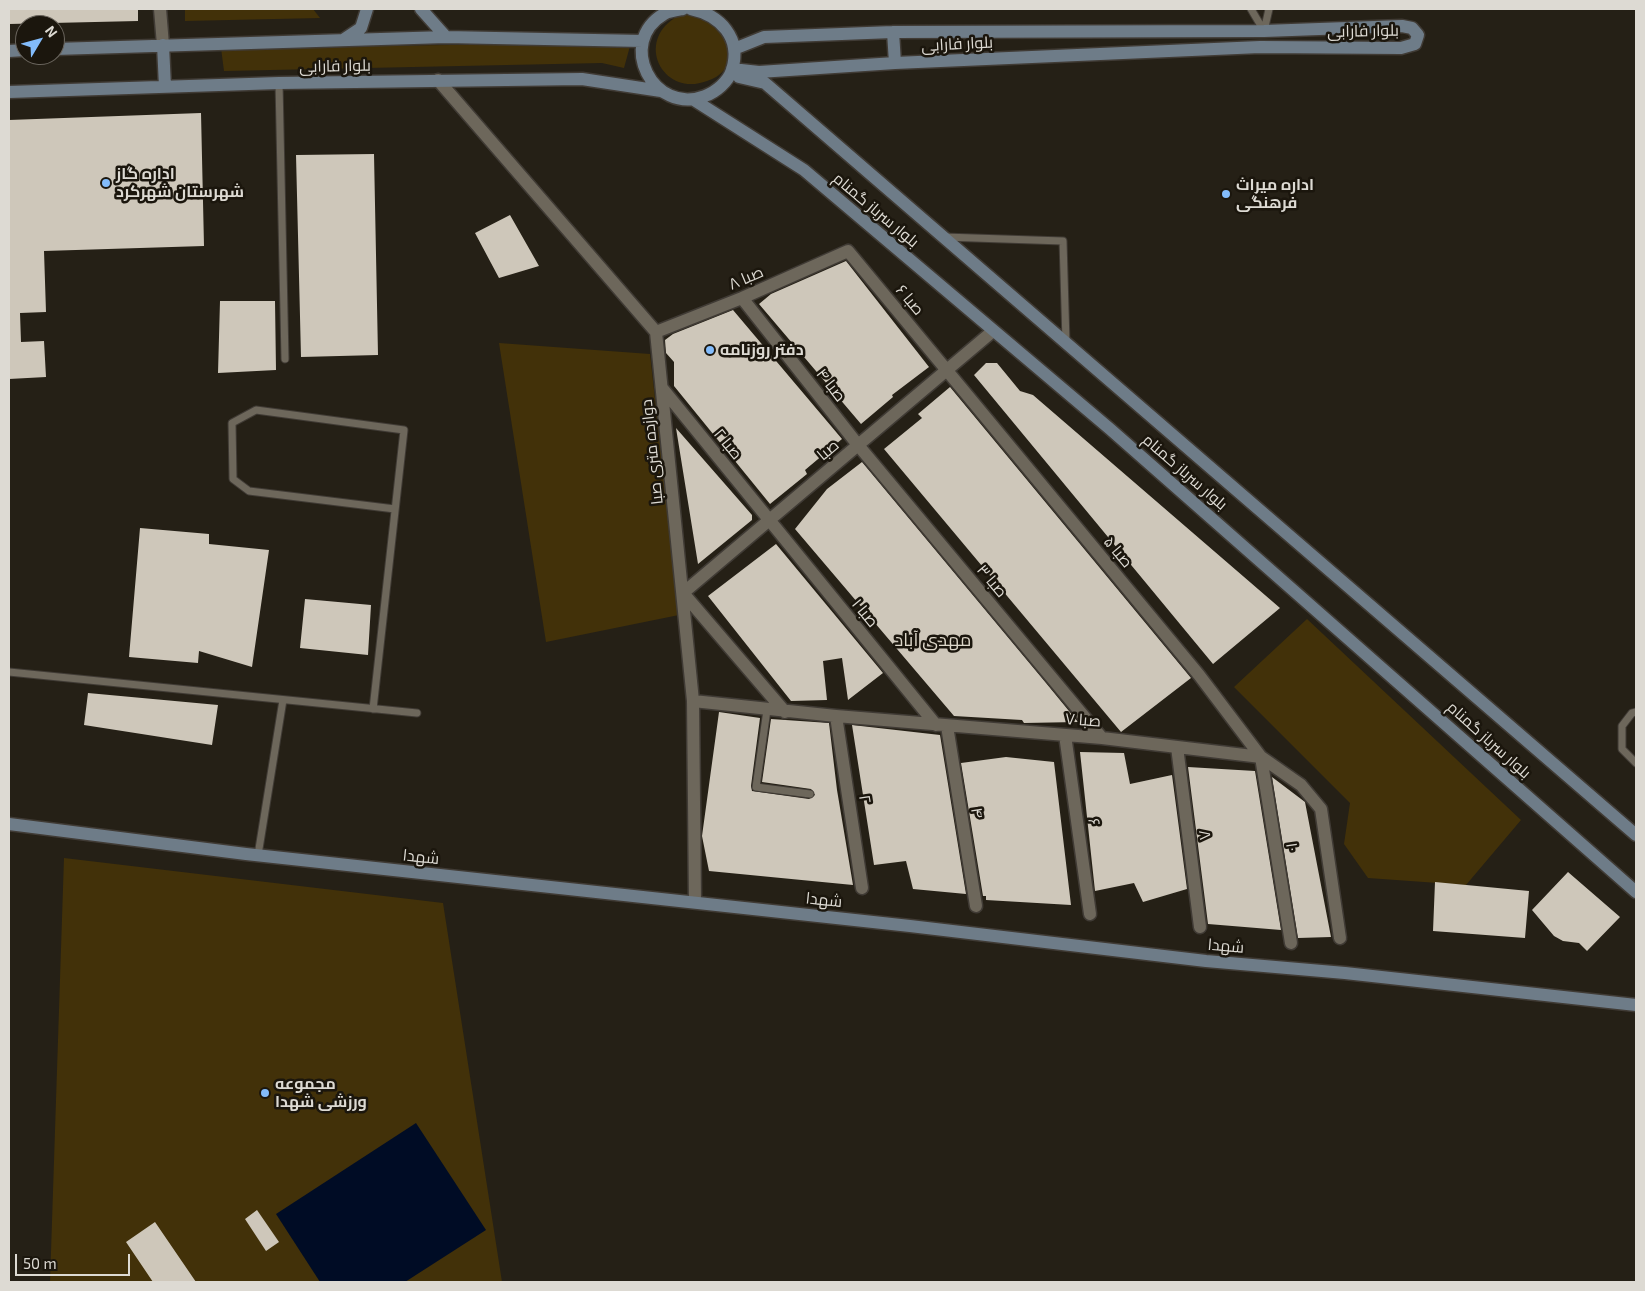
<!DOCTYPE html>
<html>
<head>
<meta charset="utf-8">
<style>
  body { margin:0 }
  #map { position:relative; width:1645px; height:1291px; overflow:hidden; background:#252016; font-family:"Exo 2",sans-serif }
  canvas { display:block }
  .frame { position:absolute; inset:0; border:10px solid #dddad3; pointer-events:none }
  .north { position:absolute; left:15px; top:15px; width:50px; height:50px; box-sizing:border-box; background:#1b160d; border:1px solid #69645c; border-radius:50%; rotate:53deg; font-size:14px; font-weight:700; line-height:20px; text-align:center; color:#dddad3 }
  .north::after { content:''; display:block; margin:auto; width:18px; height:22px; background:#83bcfb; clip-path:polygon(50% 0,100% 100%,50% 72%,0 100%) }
  .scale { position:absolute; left:15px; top:1254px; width:115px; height:22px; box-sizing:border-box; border:2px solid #dddad3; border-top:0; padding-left:6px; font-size:15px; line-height:18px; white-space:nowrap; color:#dddad3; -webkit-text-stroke:4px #1b160d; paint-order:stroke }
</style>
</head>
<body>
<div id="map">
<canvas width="1645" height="1291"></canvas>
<div class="frame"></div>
<div class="north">N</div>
<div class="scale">50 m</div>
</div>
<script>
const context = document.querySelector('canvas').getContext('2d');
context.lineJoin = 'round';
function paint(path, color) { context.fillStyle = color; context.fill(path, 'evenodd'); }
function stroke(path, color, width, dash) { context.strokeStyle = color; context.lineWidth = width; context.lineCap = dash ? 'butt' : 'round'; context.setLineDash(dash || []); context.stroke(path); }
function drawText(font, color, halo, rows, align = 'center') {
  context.font = font + ' "Exo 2",Cairo,sans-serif'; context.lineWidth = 5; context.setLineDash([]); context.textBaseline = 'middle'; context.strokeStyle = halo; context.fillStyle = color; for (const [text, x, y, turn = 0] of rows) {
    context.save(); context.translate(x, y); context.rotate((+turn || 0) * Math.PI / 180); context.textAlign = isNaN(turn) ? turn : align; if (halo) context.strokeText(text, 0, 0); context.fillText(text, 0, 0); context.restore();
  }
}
paint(new Path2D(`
  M185 9H313L320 18 185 21Z
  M687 12 718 21 732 54C727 68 722 76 707 81 660 99 630 33 687 12Z
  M601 43 630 46 624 68 602 63 224 71 221 48Z
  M499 343 650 354 679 615 546 642Z
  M1307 619 1521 820 1466 885 1368 878 1344 844 1350 803 1234 687Z
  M64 858 443 903 502 1282H50Z`), '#423109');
paint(new Path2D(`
  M416 1123 486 1230 405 1282H320L276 1214Z`), '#000c25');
paint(new Path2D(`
  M9 9H138V21L9 24Z
  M201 113 204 246 44 251 46 312 20 313 21 342 44 341 46 377 9 379V120Z
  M374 154 378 355 301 357 296 155Z
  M510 215 539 266 499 278 475 233Z
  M846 261 929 367 892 395 893 397 861 424 759 304 771 294Z
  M220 301H275L276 370 218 373Z
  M733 310 842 439 805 470 807 474 770 504 674 386V362L666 353 665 340 673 334Z
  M986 363H997L1020 391 1033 395 1280 608 1213 664 974 375Z
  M950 387 1191 678 1121 732 884 449 922 418 918 414Z
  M676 428 752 515V520L698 564Z
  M862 462 1046 683 1078 722 1024 723 1022 720 954 716 795 529 827 489Z
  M140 528 209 534V544L269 550 252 667 199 651 198 663 129 657Z
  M776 544 883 673 848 700 842 658 823 661 827 700 791 701 708 596Z
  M305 599 371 605 368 655 300 648Z
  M88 693 218 705 212 745 84 725Z
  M719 712 760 718 751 786 752 791 809 799 815 795 811 789 762 782 771 719 829 723 837 790 853 885 709 871 702 836Z
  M852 725 940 735 966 894 913 889 906 861 874 865Z
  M1080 752 1124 753 1130 784 1172 775 1187 889 1143 902 1134 883 1095 891Z
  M1006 757 1054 762 1071 905 986 900V896H983L961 763Z
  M1188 767 1255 771 1281 930 1208 924Z
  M1272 777 1305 802 1331 937 1298 938Z
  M1568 872 1620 917 1587 951 1579 943 1563 941 1554 936 1532 910Z
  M1435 882 1529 891 1525 938 1433 931Z
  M257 1210 279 1242 266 1251 245 1219Z
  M155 1222 196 1282H153L126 1242Z`), '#cec7ba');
const service = new Path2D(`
  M1251 9 1264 31
  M1264 31 1269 9
  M279 83 285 359
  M944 237 1063 241 1066 342
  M9 672 417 713
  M373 709 404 430 256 410 232 423 233 479 249 491 395 509
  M767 710 756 787 810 794
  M1636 712 1632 713 1622 726V749L1636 763
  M258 855 283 700`);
const minor = new Path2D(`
  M160 9 163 45
  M438 80 656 332 693 701 695 902
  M742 298 858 445 1102 738
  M656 332 742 298 848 251 1199 675 1261 757 1291 943
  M662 388 936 725
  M693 701 836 716 1102 738 1261 757 1301 785 1321 809 1340 938
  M785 712 683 593 993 331
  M836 716 862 888
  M947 726 976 906
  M1065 735 1090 914
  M1177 747 1200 927`);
const secondary = new Path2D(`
  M421 9 446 37
  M683 9C677 10 669 11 664 14 616 42 653 116 705 96 716 92 728 82 732 70 742 38 720 15 691 9
  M893 32 895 63
  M343 40 361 28 367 9
  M163 45 165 87
  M55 49 446 37 643 41
  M9 51 25 50
  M732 69 759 72 895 63 1260 47 1401 48 1415 44 1418 35 1412 28 1402 26 1264 31 893 32 764 37 734 49
  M739 77 765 83 1636 835
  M9 92 279 83 582 79 661 91
  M694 100 804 170 1110 429 1636 892
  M9 824 246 854 910 926 1206 961 1345 973 1636 1005`);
stroke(service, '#403b35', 9);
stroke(minor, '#403b35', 15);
stroke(secondary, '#403b35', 15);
stroke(service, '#6d675b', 7);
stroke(minor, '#6d675b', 12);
stroke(secondary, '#6e7c88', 12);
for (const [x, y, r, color] of [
  [106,183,5,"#83bcfb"],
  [1226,194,5,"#83bcfb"],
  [710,350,5,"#83bcfb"],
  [265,1093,5,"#83bcfb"]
]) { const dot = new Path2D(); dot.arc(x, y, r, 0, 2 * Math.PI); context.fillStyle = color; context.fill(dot); stroke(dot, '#1b160d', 2); }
drawText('16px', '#dddad3', '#1b160d', [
  ["بلوار فارابی",1363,31,-1],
  ["بلوار فارابی",957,44,-3],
  ["بلوار فارابی",335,66,-1],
  ["بلوار سرباز گمنام",876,210,40],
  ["صبا ۸",746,278,-23],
  ["صبا ۶",910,300,50],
  ["صبا ۴",831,385,52],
  ["صبا ۲",728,444,51],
  ["صبا",828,450,-40],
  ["دوازده متری صبا",652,452,-96],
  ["بلوار سرباز گمنام",1185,472,41],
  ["صبا ۵",1118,552,50],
  ["صبا ۳",992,581,50],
  ["صبا ۱",865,613,51],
  ["صبا ۷",1083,720,4],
  ["بلوار سرباز گمنام",1489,740,42],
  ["۲",865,799,81],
  ["۴",977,813,81],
  ["۶",1094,822,82],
  ["۸",1205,835,83],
  ["۱۰",1292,847,81],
  ["شهدا",421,857,6],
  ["شهدا",824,900,6],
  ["شهدا",1226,946,5]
]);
drawText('bold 16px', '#dddad3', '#1b160d', [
  ["اداره گاز",116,174],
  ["شهرستان شهرکرد",116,192],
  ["اداره میراث",1236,185],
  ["فرهنگی",1236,203],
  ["دفتر روزنامه",720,350],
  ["مجموعه",275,1084],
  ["ورزشی شهدا",275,1102]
], 'left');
drawText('18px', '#ddd7c9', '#1b160d', [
  ["مهدی آباد",933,640]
]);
</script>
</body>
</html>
